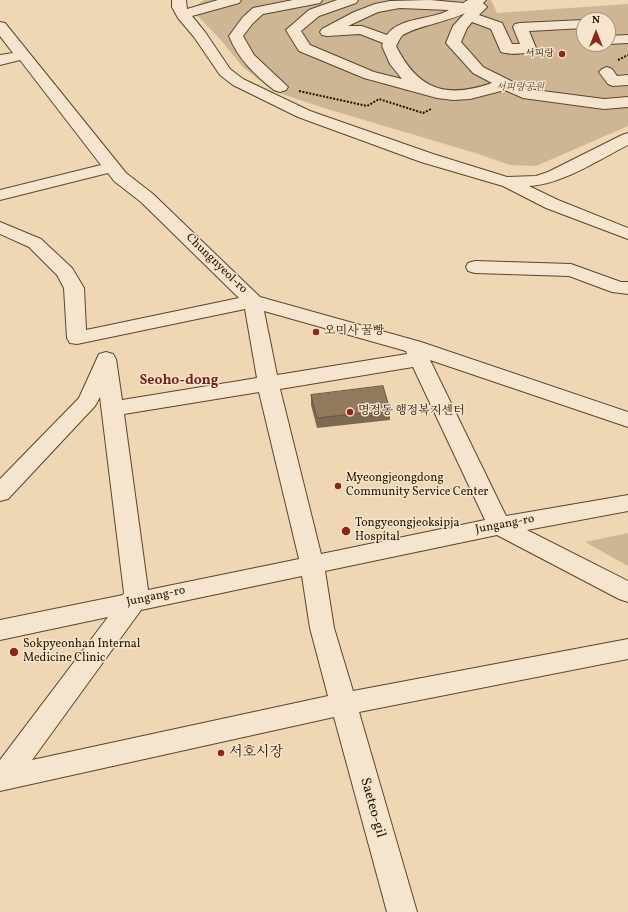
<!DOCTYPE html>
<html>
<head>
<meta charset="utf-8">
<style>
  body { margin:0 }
  #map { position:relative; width:628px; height:912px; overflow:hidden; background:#efd7b4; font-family:Vollkorn,serif }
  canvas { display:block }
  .north { position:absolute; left:576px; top:12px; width:40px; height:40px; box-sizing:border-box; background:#f5e5ce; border:1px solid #a4917c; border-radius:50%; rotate:0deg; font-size:11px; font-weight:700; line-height:16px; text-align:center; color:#2b1300 }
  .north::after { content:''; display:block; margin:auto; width:14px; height:18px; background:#8f2418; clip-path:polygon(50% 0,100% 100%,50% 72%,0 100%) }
</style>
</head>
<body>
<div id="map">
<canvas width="628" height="912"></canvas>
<div class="north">N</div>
</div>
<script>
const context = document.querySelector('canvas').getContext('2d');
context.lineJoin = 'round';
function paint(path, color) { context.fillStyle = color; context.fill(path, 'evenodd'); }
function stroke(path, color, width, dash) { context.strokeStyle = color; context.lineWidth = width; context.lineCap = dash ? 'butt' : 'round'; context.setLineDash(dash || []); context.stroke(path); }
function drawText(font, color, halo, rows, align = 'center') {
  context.font = font + ' Vollkorn,"Noto Serif KR",serif'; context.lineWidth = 3; context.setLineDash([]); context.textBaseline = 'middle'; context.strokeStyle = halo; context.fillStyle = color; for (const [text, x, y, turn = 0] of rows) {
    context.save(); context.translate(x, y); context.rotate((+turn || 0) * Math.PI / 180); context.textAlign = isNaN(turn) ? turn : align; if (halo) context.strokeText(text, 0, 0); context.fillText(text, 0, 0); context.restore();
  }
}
paint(new Path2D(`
  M204 0H491L497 13 628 4V126L536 166 510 165 475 153 324 108 273 91 243 67 220 39 191 9ZM584 20H608V44H584Z
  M628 533V566L585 542Z`), '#ceb695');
const minor = new Path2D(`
  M172 0H186L187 9 218 0H241L239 3 192 16 205 32 230 69 243 79 310 111 433 154 507 177 536 176 548 172 622 135 628 133V145C600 159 561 185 529 186L558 200 628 228V239L546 208 503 186 421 162 298 117 233 85 220 75 194 37 178 18 172 7Z
  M293 0H322L320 3 315 4 263 14 253 23 243 36 254 55 288 87 286 90 280 92 274 90C255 75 238 59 229 36L243 17 253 8Z
  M337 0H358L356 3 319 16 301 31 310 45 374 72 402 79 390 64 382 46 383 43 360 34 327 36 322 35 320 32 322 29 354 12 375 4 390 1 430 0 463 3 468 0H486L483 3 487 7 479 15 502 23 512 44H520L513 27 515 24 520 23 584 20H585H584V28L529 31 536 48 534 51C524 54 511 55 501 52L491 29 472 22 467 28 461 42 483 67 527 89 604 99 628 97V107L604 109 523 98 505 90 470 99 453 100 437 98 364 78 299 51 286 30 309 10ZM400 8 449 10C432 20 399 17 387 35L362 26H348L378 12ZM465 13 453 26 446 43 473 73 492 83C446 99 418 90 396 46 398 43 399 40 401 37 408 28 451 21 465 13Z
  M0 22 5 23 126 173 153 194 260 297 421 342 628 412V427L430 360 506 516 628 495V511L527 530 628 581V602L619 599 497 535 325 571 334 628 353 691 628 639V659L359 712 417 912H387L334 717 0 791V760L108 617 0 640V620L123 595 124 593 100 397 95 406 8 499 0 501V479L79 398 99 354 106 352 113 354 116 359 122 400 257 378 245 309 77 344 70 343 67 338 64 288 57 275 29 247 0 234V222L41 239 72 268 84 288 86 330 239 298 141 202 114 181 108 173 0 200V190L101 165 20 60 0 65V55L13 53 0 36ZM264 311 406 351 407 354 277 375ZM413 367 485 520 321 554 280 389ZM259 392 299 559 148 590 124 414ZM302 576 310 628 328 696 32 760 141 610Z
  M628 35V43L608 44H606H608V36Z
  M607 67 612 69 617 76 628 75V85L613 86 608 84 599 72 602 69Z
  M475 261 571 264 621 282H628V294L612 292 569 276 475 273 468 271 466 267 468 263Z`);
stroke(minor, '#5c442d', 2);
stroke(new Path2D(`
  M618 60 628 55
  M299 91 367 106 379 99 423 113 431 109`), '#2b1300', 2, [2, 1.5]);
paint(minor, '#f5e5ce');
paint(new Path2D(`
  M311 395 390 410V420L317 428 311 405Z`), '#7d6851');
const building = new Path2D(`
  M383 386 390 410 317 418 311 395Z`);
paint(building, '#91795e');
stroke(building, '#665542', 1);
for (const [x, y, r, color] of [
  [562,54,4,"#8f2418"],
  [316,332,4,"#8f2418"],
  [350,412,4,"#8f2418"],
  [338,486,4,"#8f2418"],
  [346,531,5,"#8f2418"],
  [14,652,5,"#8f2418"],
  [221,753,4,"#8f2418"]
]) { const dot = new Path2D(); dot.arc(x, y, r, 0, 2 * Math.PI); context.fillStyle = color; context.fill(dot); stroke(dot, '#f5e5ce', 1.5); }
drawText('10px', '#2b1300', '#f5e5ce', [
  ["서피랑",554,54]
], 'right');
drawText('italic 10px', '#5c442d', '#f5e5ce', [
  ["서피랑공원",520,88]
]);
drawText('12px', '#2b1300', '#f5e5ce', [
  ["Chungnyeol-ro",216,264,44],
  ["Jungang-ro",505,525,-11],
  ["Jungang-ro",156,597,-12]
]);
drawText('12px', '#2b1300', '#f5e5ce', [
  ["오미사 꿀빵",324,332],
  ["명정동 행정복지센터",358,412],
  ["Myeongjeongdong",346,479],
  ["Community Service Center",346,493],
  ["Tongyeongjeoksipja",355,524],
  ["Hospital",355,538],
  ["Sokpyeonhan Internal",23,645],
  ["Medicine Clinic",23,659]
], 'left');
drawText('bold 14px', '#7a1f14', '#f5e5ce', [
  ["Seoho-dong",179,381]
]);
drawText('14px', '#2b1300', '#f5e5ce', [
  ["서호시장",229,753]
], 'left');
drawText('14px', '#2b1300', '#f5e5ce', [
  ["Saeteo-gil",372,808,74]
]);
</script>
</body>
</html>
